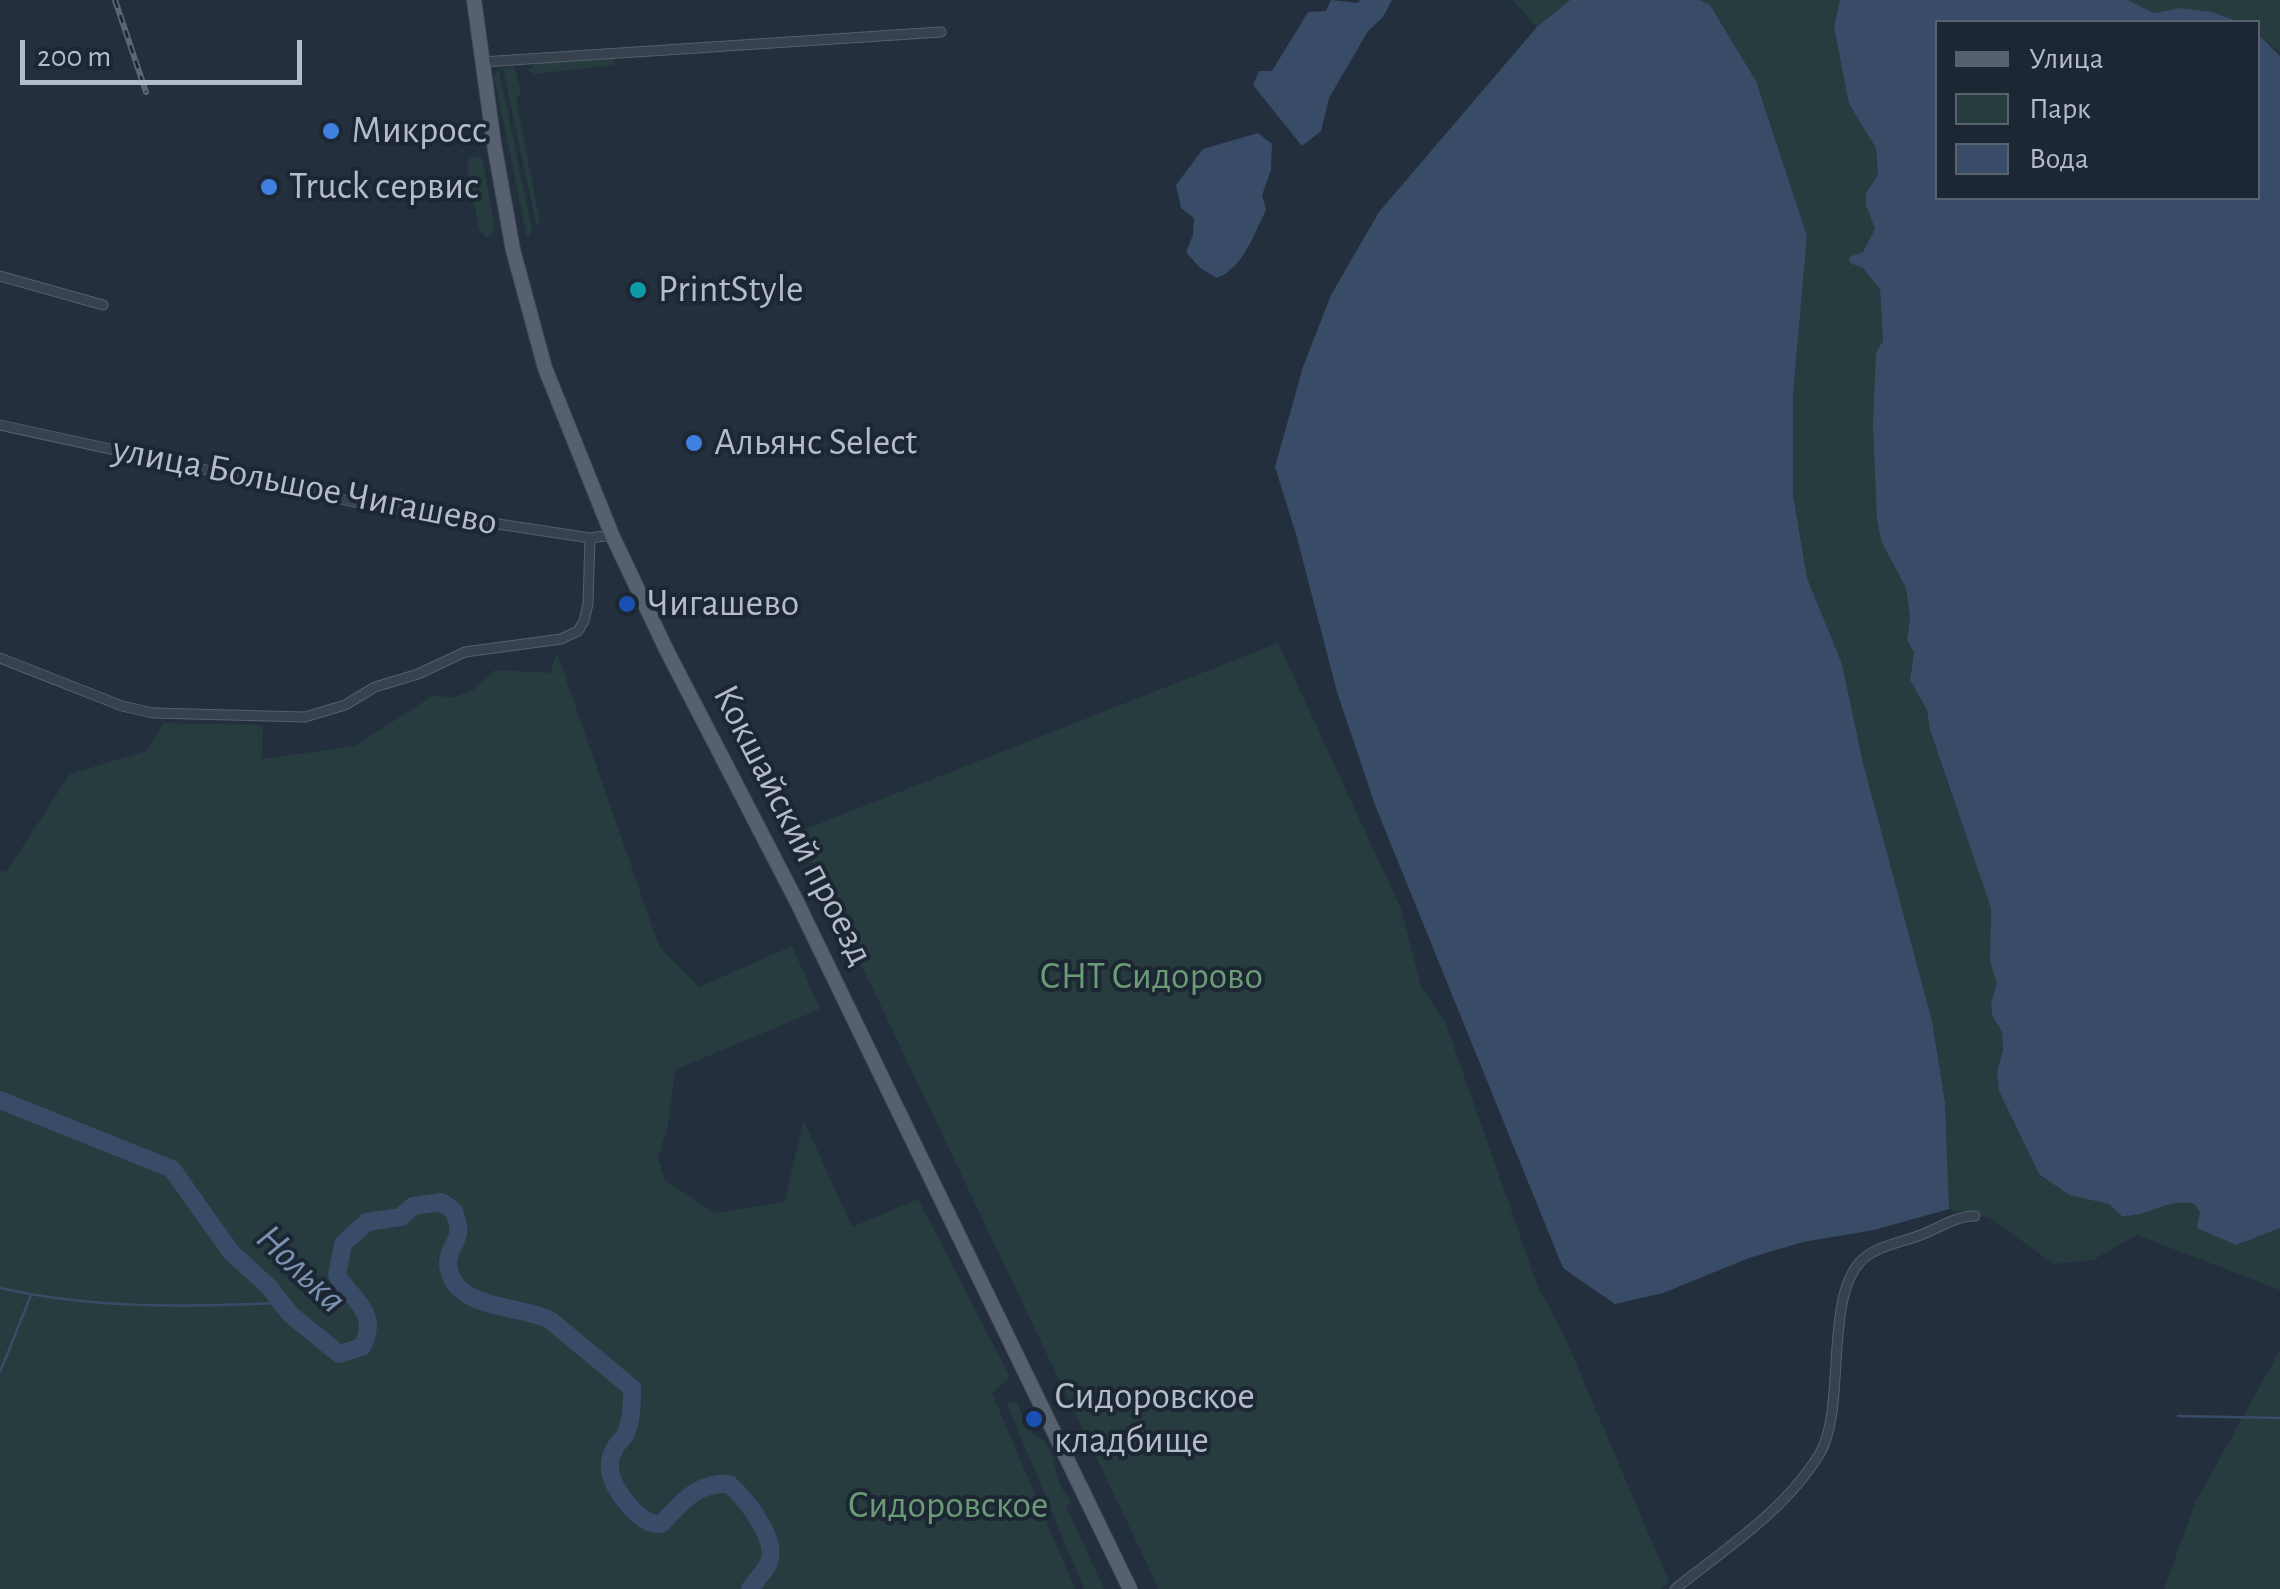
<!DOCTYPE html>
<html>
<head>
<meta charset="utf-8">
<style>
  body { margin:0 }
  #map { position:relative; width:2280px; height:1589px; overflow:hidden; background:#242f3e; font-family:"Alegreya Sans",sans-serif }
  canvas { display:block }
  .legend { position:absolute; left:1935px; top:20px; width:325px; height:180px; box-sizing:border-box; background:#1d2633; border:2px solid #59626f; margin:0; padding:12px 18px; list-style:none; font-size:30px; color:#b4bcc9 }
  .legend li { display:flex; align-items:center; gap:20px; height:50px }
  .legend b { width:50px; border:2px solid #59626f }
  .scale { position:absolute; left:20px; top:40px; width:282px; height:45px; box-sizing:border-box; border:5px solid #b4bcc9; border-top:0; padding-left:12px; font-size:30px; line-height:35px; white-space:nowrap; color:#b4bcc9; -webkit-text-stroke:8px #1d2633; paint-order:stroke }
</style>
</head>
<body>
<div id="map">
<canvas width="2280" height="1589"></canvas>
<ul class="legend">
<li><b style="height:12px;background:#56606e"></b>Улица</li>
<li><b style="height:28px;background:#263c3f"></b>Парк</li>
<li><b style="height:28px;background:#394c67"></b>Вода</li>
</ul>
<div class="scale">200 m</div>
</div>
<script>
const context = document.querySelector('canvas').getContext('2d');
context.lineJoin = 'round';
function paint(path, color) { context.fillStyle = color; context.fill(path, 'evenodd'); }
function stroke(path, color, width, dash) { context.strokeStyle = color; context.lineWidth = width; context.lineCap = dash ? 'butt' : 'round'; context.setLineDash(dash || []); context.stroke(path); }
function drawText(font, color, halo, rows, align = 'center') {
  context.font = font + ' "Alegreya Sans",sans-serif'; context.lineWidth = 8; context.setLineDash([]); context.textBaseline = 'middle'; context.strokeStyle = halo; context.fillStyle = color; for (const [text, x, y, turn = 0] of rows) {
    context.save(); context.translate(x, y); context.rotate((+turn || 0) * Math.PI / 180); context.textAlign = isNaN(turn) ? turn : align; if (halo) context.strokeText(text, 0, 0); context.fillText(text, 0, 0); context.restore();
  }
}
paint(new Path2D(`
  M1512 0H1570L1537 27Z
  M1700 0H1840L1834 27 1849 104 1876 147 1878 175 1866 193V205L1875 229 1863 252V268L1880 289 1883 341 1882 543 1906 588 1910 617 1907 640 1914 652 1910 680 1927 710 1930 731 1991 908 1990 962 1997 983 1991 1003 1992 1015 2002 1032 2003 1050 1997 1072 1999 1091 2039 1174 2069 1195 2110 1204 2132 1216 2178 1201 2195 1204 2235 1245 2280 1228V1290L2137 1235 2093 1260 2054 1264 1990 1218 1949 1209 1945 1102 1932 1021 1863 763 1842 664 1807 578 1793 495V394L1807 236 1756 81 1710 5Z
  M2128 0H2280V53L2258 34V22H2239L2213 12 2179 8 2154 13Z
  M610 58 615 61 613 65 534 74 528 70 535 63Z
  M514 66 521 92 516 100 540 223 536 224 503 67Z
  M499 69 532 230 527 238 494 76Z
  M476 156 483 161 495 230 487 238 479 230 467 165 471 157Z
  M1278 643 1401 909 1421 986 1446 1024 1538 1287 1564 1335 1669 1582 1660 1589H1159L798 832Z
  M557 653 659 946 699 987 792 946 820 1009 675 1070 668 1125 658 1158 665 1180 715 1213 784 1202 804 1121 852 1227 918 1199 1010 1377 992 1393 1075 1589H0V870L6 872 70 774 146 751 164 723 263 725 262 759 355 746 434 695 452 698 473 690 495 670 550 673Z
  M2280 1350V1589H2164L2195 1503Z
  M1016 1402 1034 1435 1044 1441 1051 1452 1060 1486 1072 1502 1066 1506 1104 1589H1084L1007 1404Z`), '#263c3f');
paint(new Path2D(`
  M1331 0 1357 3 1361 0H1392L1383 17 1368 31 1329 98 1321 131 1302 146 1253 85 1259 71H1272L1308 12 1326 11Z
  M1570 0H1700L1710 5 1756 81 1807 236 1793 394V495L1807 578 1842 664 1863 763 1932 1021 1945 1102 1949 1209 1874 1230 1803 1242 1749 1258 1663 1293 1615 1304 1563 1268 1375 805 1337 692 1296 534 1275 467 1303 367 1331 295 1379 212 1537 27Z
  M1840 0H2128L2154 13 2179 8 2213 12 2239 22H1938V198H2258V34L2280 56V1228L2236 1245 2197 1228 2200 1212 2195 1204C2164 1198 2150 1217 2122 1216L2109 1204 2069 1195 2039 1174 1999 1091 1997 1072 2003 1050 2002 1032 1992 1015 1991 1003 1997 983 1990 962 1991 908 1930 730 1927 710 1910 680 1914 652 1907 640 1910 617 1906 588 1882 543 1877 520 1873 425 1876 353 1883 341 1880 289 1863 268 1850 263 1849 257 1863 252 1875 229 1866 205V193L1878 175 1876 148 1849 104 1834 27Z
  M1258 133 1272 144 1271 170 1262 195 1266 210C1254 234 1243 268 1217 278L1200 268 1186 252 1193 235 1194 218 1181 208 1176 185 1203 149Z`), '#394c67');
stroke(new Path2D(`
  M0 1288C92 1309 187 1307 281 1303
  M0 1372 31 1295
  M2178 1416 2280 1418`), '#394c67', 2.5);
stroke(new Path2D(`
  M0 1100 172 1169 231 1252 269 1287 290 1314 339 1354 362 1347C380 1313 353 1301 337 1275L343 1244 367 1222 401 1217 413 1206 441 1202 454 1211C456 1218 460 1227 458 1234 456 1244 448 1251 448 1263 451 1311 519 1304 550 1320L632 1388C632 1404 632 1421 625 1435 622 1440 617 1443 615 1448 601 1471 618 1494 634 1511 642 1519 650 1525 661 1524 682 1503 696 1482 729 1484 745 1498 778 1539 769 1562 766 1571 755 1580 750 1589`), '#394c67', 18);
const minor = new Path2D(`
  M482 62 941 32
  M0 276 103 305
  M0 425 354 502 590 538 612 535
  M0 658 122 706 153 713 305 717 345 705 375 687 418 674 465 652 561 639 578 631 584 621 588 604 590 538
  M1675 1589C1725 1549 1787 1509 1820 1453 1848 1405 1821 1287 1868 1255 1882 1245 1902 1242 1918 1236 1938 1229 1955 1216 1975 1216`);
const primary = new Path2D(`
  M474 0 494 144 513 250 545 368 612 535 667 651 796 900 1130 1589`);
stroke(minor, '#565f6c', 11);
stroke(primary, '#414a57', 16);
stroke(minor, '#38414e', 9);
stroke(primary, '#56606e', 14);
const rail = new Path2D(`
  M115 0 146 92`);
stroke(rail, '#5a6575', 6);
stroke(rail, '#1d2633', 2.5, [8]);
for (const [x, y, r, color] of [
  [331,131,10,"#3f7fe0"],
  [269,187,10,"#3f7fe0"],
  [638,290,10,"#0f9aa8"],
  [694,443,10,"#3f7fe0"],
  [627,604,10,"#1a4fb4"],
  [1034,1419,10,"#1a4fb4"]
]) { const dot = new Path2D(); dot.arc(x, y, r, 0, 2 * Math.PI); context.fillStyle = color; context.fill(dot); stroke(dot, '#1d2633', 4); }
drawText('38px', '#b4bcc9', '#1d2633', [
  ["Микросс",351,131],
  ["Truck сервис",289,187],
  ["PrintStyle",658,290],
  ["Альянс Select",714,443],
  ["Чигашево",647,604],
  ["Сидоровское",1054,1397],
  ["кладбище",1054,1441]
], 'left');
drawText('38px', '#b4bcc9', '#1d2633', [
  ["улица Большое Чигашево",305,486,11],
  ["Кокшайский проезд",793,825,63]
]);
drawText('38px', '#6b9a76', '#1d2633', [
  ["СНТ Сидорово",1151,977],
  ["Сидоровское",948,1506]
]);
drawText('italic 40px', '#7c92b1', '#1d2633', [
  ["Нолька",301,1269,44]
]);
</script>
</body>
</html>
